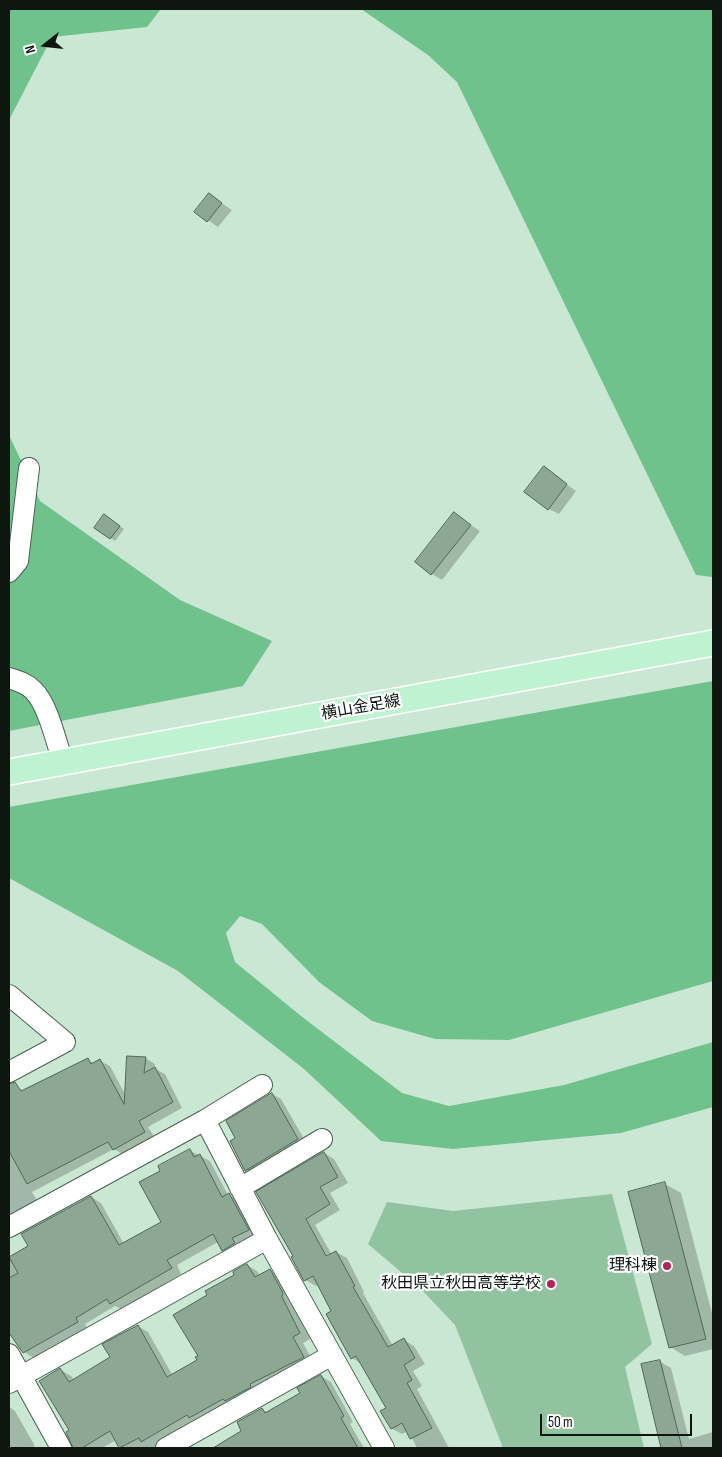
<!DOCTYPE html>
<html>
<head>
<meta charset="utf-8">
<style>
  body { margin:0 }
  #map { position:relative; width:722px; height:1457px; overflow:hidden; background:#cae7d3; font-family:"Sofia Sans Condensed",sans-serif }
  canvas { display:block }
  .frame { position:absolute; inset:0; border:10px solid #0d1710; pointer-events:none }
  .north { position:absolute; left:20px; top:20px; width:50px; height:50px; -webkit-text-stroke:4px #fff; paint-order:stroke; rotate:254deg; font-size:14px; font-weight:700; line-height:20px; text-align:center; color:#0d1710 }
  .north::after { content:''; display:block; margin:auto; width:18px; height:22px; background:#0d1710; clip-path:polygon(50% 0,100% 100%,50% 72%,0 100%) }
  .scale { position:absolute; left:540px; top:1414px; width:152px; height:22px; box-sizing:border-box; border:2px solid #0d1710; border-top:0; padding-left:6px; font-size:15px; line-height:18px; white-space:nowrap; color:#0d1710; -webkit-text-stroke:4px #fff; paint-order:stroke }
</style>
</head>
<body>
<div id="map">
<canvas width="722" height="1457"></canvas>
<div class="frame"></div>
<div class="north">N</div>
<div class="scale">50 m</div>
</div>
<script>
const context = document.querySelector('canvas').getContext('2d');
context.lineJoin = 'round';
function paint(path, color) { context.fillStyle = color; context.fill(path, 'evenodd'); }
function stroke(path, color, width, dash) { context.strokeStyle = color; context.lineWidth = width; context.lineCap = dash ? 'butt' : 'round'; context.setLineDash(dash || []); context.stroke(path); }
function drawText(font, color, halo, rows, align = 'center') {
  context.font = font + ' "Sofia Sans Condensed","Noto Sans JP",sans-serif'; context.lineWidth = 4.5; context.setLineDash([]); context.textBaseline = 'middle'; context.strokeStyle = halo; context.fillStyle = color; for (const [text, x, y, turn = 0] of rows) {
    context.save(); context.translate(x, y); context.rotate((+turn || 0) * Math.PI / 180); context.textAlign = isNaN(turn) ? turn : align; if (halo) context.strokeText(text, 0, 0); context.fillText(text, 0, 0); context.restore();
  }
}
paint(new Path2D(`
  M612 1194 652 1344 625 1367 644 1448H503L455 1325 421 1289 368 1244 387 1202 453 1211Z`), '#91c3a1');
paint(new Path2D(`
  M9 9H161L147 27 52 37 9 120Z
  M361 9H713V577L696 575 457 82 428 55Z
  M9 435 40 501 180 600 272 641 243 686 9 731Z
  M713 681V981L509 1040 435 1039 372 1021 319 982 262 924 240 916 226 933 235 962 301 1016 402 1093 449 1106 564 1085 713 1042V1107L621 1133 453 1149 381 1141 304 1069 178 971 9 878V807Z`), '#70c28d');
paint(new Path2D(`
  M209 195 232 210 218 227 196 212Z
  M544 468 576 491 559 514 549 509Z
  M454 514 480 531 442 580 432 574Z
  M109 519 124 529 115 541 96 528Z
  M145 1058 155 1064V1069L165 1074 182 1108 148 1127 155 1138 124 1155 114 1149 32 1192 41 1207 20 1218 9 1212V1093L18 1088 24 1091 88 1060 95 1064 100 1061 110 1066 126 1096Z
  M272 1094 281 1099 307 1144 255 1175 246 1170 237 1139Z
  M189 1150 210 1161 228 1195 239 1200 258 1235 233 1255 223 1250 218 1242 177 1265 181 1274 143 1297 121 1309 115 1306 85 1324 87 1328 34 1358 24 1352 9 1331V1259L30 1246 91 1197 101 1203 124 1244 162 1223V1171Z
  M324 1153 334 1159 348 1183 330 1193 340 1210 315 1225 332 1255 336 1252 347 1258 364 1292 363 1293 393 1346 404 1340 414 1346 425 1364 413 1371 422 1386 417 1389 449 1448H417L408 1431 402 1434 391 1428 387 1408 362 1364 352 1358 333 1312 319 1284 316 1286 305 1280 294 1256Z
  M665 1184 681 1193 713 1317V1349L685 1356 670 1347Z
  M247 1265 257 1271 260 1276 270 1270 280 1276 310 1339 303 1343 314 1363 158 1448H120L116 1440 102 1448H75L67 1432 70 1431 61 1370 71 1376 74 1380 111 1358 138 1326 148 1332 173 1376 198 1361 209 1295Z
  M659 1361 671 1368 689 1439 713 1432V1448H662L642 1365Z
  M321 1376 331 1382 353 1422 350 1424 364 1448H215L243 1431 262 1409 269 1413 302 1394Z
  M9 1407 15 1411 35 1446 31 1448H9Z`), '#0003');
const building = new Path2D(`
  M209 193 222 203 207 222 194 212Z
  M544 466 567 484 548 510 524 492Z
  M454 512 471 525 431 575 415 562Z
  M104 514 120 526 110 539 94 528Z
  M127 1056 146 1057 144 1073 155 1067 173 1102 139 1121 145 1132 113 1150 108 1142 27 1184 9 1151V1084L15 1082 21 1091 88 1058 91 1064 100 1059 124 1104Z
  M272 1093 298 1139 245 1171 230 1141 235 1138 226 1121Z
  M190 1149 194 1157 200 1154 222 1197 229 1193 249 1230 232 1238 235 1243 222 1251 213 1234 167 1260 172 1268 110 1304 107 1299 76 1318 78 1322 23 1353 9 1333V1278L18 1273 9 1257 28 1246 21 1234 91 1196 119 1245 161 1222 139 1182 160 1171 158 1166Z
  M324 1152 338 1177 320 1187 330 1204 306 1219 326 1256 336 1251 355 1286 353 1287 388 1347 404 1338 415 1358 404 1365 412 1380 407 1383 432 1428 410 1439 402 1423 391 1429 380 1411 386 1408 356 1356 351 1359 326 1314 331 1311 313 1276 304 1281 291 1257 293 1256 256 1192Z
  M665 1182 706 1339 669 1348 628 1192Z
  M247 1264 255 1277 270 1269 283 1293 282 1297 300 1333 293 1337 304 1357 250 1384 251 1387 225 1401 223 1399 189 1418 187 1415 141 1442 139 1438 119 1448 110 1431 82 1448H73L66 1432 69 1430 39 1381 60 1368 69 1382 110 1357 102 1344 138 1325 167 1377 197 1360 195 1357 198 1356 173 1315 207 1295 205 1291 234 1275 233 1272Z
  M660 1360 682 1448H661L641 1364Z
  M321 1375 344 1416 341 1418 358 1448H213L241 1431 237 1422 262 1408 265 1413 300 1393 297 1388Z`);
paint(building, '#8ca894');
stroke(building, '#4d6755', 1);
const minor = new Path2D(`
  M9 572 18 561 29 468
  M9 678C18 681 26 683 33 690 48 704 56 742 63 762
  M9 995 65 1042 9 1072
  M205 1120 267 1239 384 1448
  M240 1188 322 1139
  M9 1227 205 1120 262 1085
  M9 1354 61 1448
  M9 1383 267 1239
  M166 1448 332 1355`);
const major = new Path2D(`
  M9 772 713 643`);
stroke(minor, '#47614f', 22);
stroke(major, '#fff', 28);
stroke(minor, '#fff', 20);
stroke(major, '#bef2d0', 25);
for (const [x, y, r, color] of [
  [667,1266,5,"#b22358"],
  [551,1284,5,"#b22358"]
]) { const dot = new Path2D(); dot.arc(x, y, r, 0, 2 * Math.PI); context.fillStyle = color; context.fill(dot); stroke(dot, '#fff', 2); }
drawText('16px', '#0d1710', '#fff', [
  ["横山金足線",361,708,-10]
]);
drawText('16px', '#0d1710', '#fff', [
  ["理科棟",657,1266],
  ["秋田県立秋田高等学校",541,1284]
], 'right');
</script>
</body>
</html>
